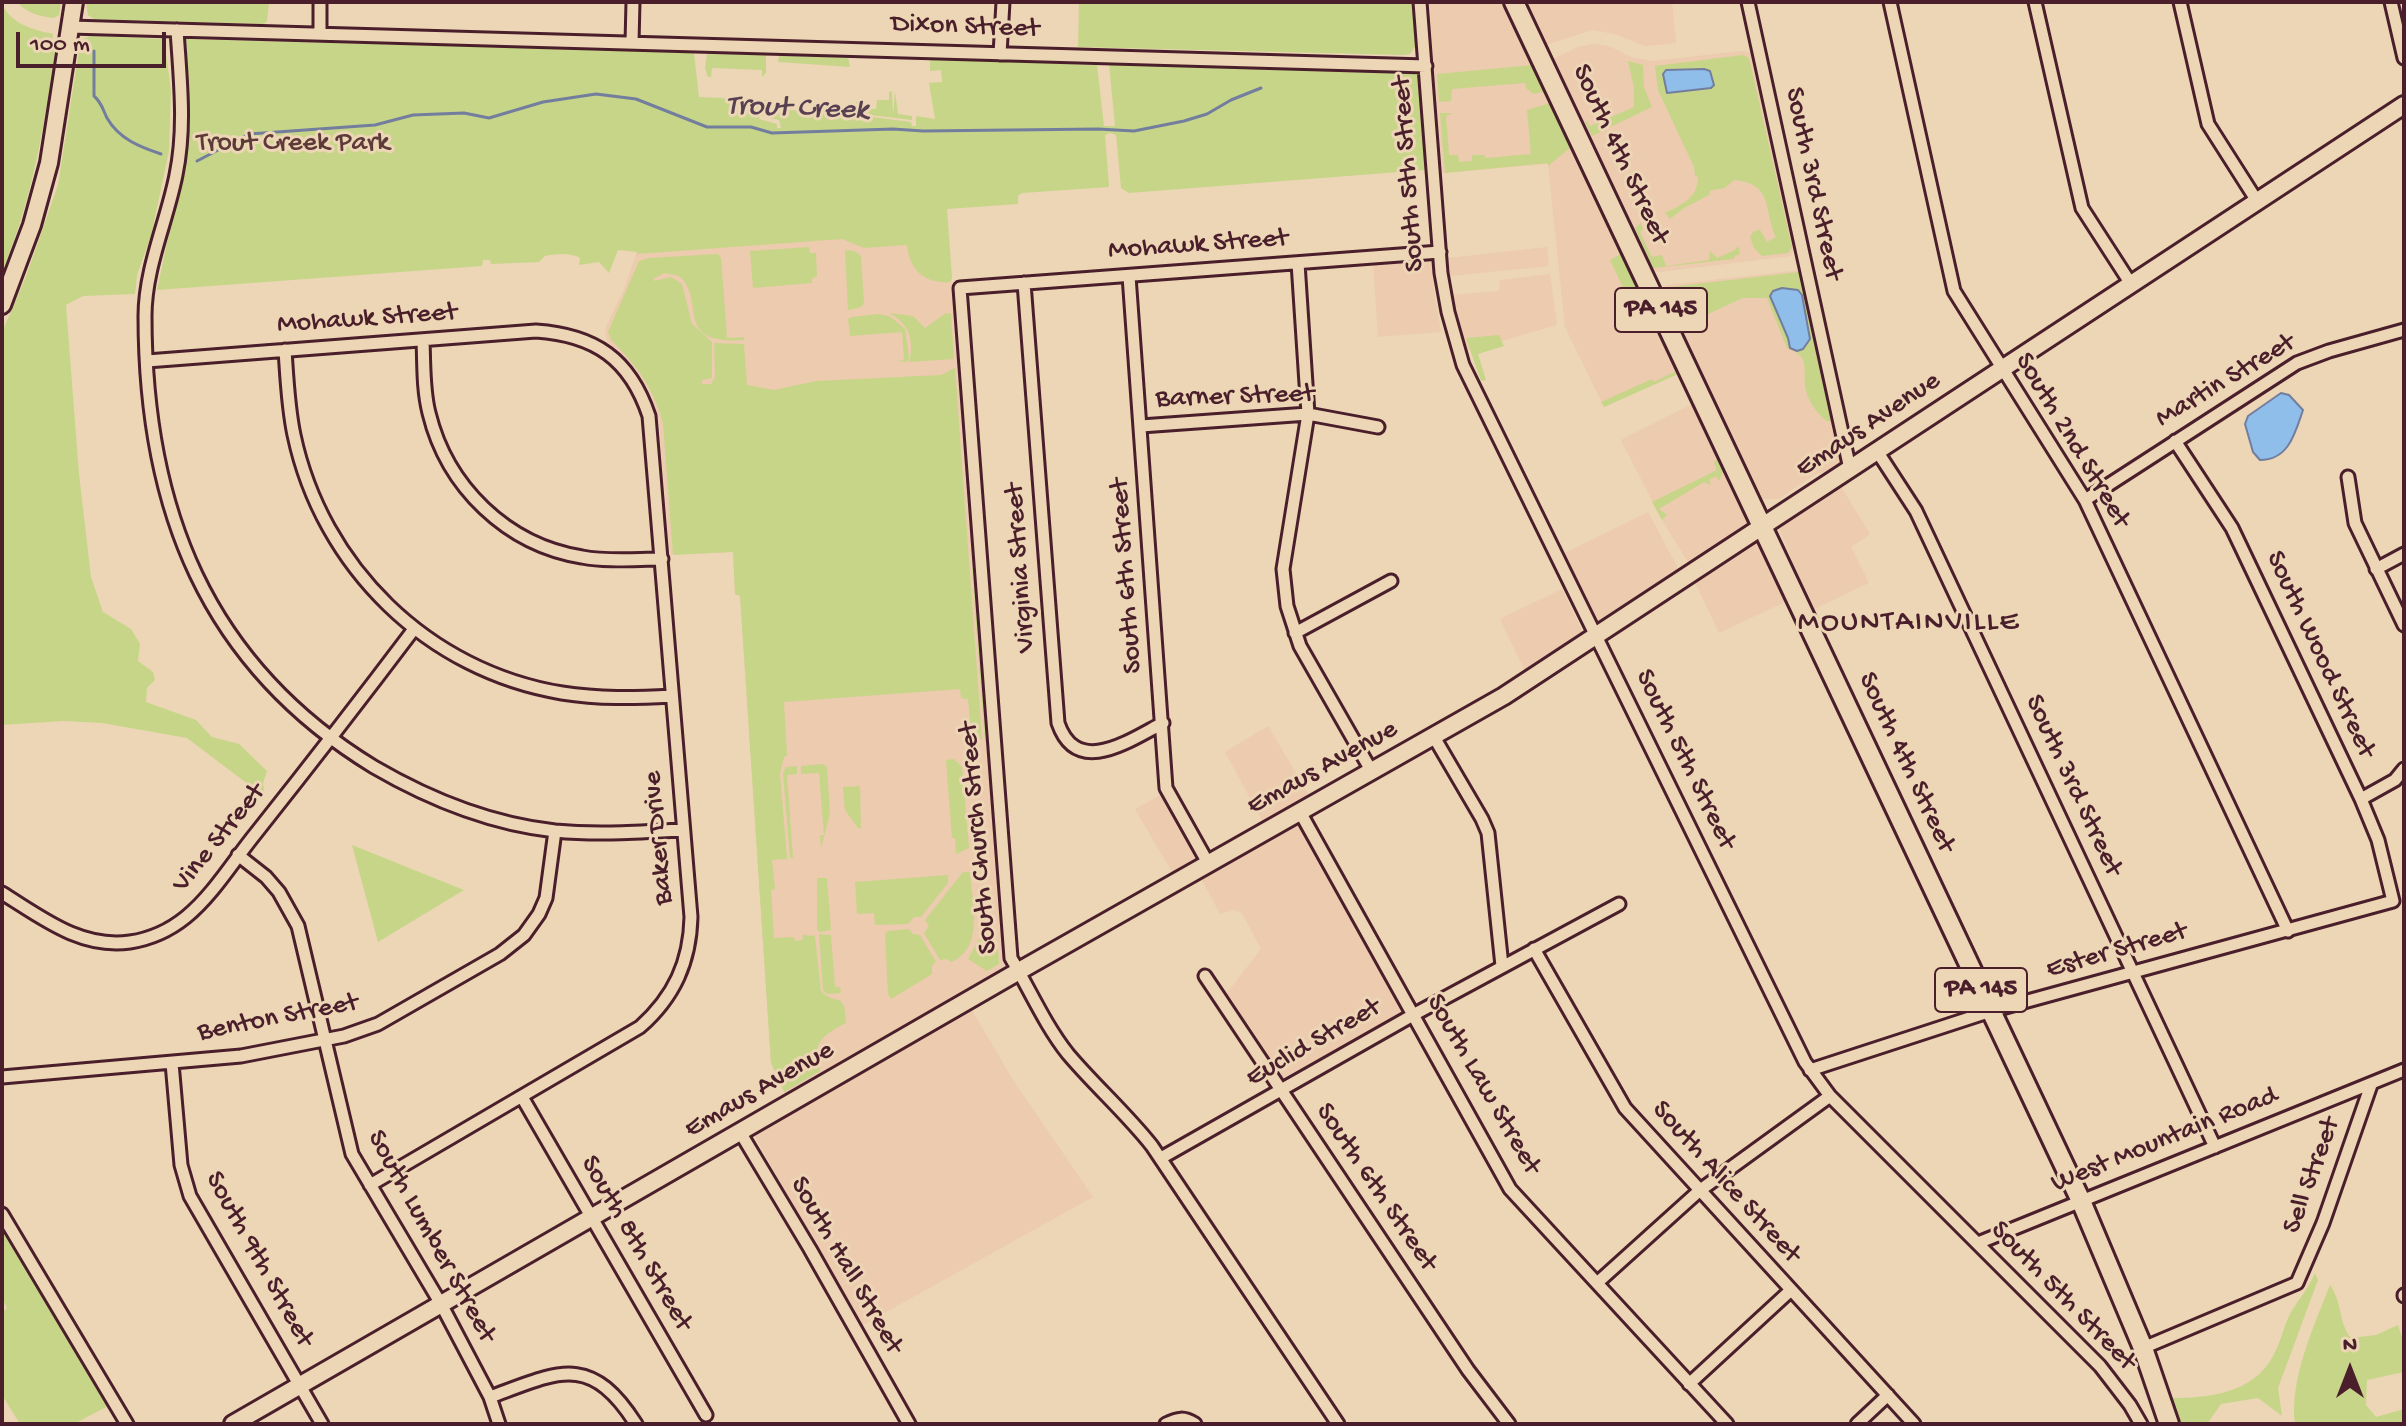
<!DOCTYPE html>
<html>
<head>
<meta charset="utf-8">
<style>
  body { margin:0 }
  #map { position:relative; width:2406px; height:1426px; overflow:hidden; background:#ecd6b5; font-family:"Gochi Hand",sans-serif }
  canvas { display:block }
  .frame { position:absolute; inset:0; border:4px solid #4a1f2b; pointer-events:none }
  .north { position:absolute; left:2310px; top:1330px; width:80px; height:80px; -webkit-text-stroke:6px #ecd6b5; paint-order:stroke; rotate:0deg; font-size:22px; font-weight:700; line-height:32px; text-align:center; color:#4a1f2b }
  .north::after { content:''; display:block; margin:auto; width:28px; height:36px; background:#4a1f2b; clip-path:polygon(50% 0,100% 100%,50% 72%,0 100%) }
  .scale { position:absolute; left:16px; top:32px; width:150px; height:36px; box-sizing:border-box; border:4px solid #4a1f2b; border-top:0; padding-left:10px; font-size:24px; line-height:28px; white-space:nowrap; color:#4a1f2b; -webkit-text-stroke:6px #ecd6b5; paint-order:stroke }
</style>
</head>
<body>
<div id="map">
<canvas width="2406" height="1426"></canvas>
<div class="frame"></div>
<div class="north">N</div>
<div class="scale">100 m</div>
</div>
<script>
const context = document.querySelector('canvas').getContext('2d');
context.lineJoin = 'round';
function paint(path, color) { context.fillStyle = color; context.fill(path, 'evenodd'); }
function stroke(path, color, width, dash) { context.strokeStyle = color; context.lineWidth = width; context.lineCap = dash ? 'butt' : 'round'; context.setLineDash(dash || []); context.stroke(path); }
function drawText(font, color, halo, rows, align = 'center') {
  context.font = font + ' "Gochi Hand",sans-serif'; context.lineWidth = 6; context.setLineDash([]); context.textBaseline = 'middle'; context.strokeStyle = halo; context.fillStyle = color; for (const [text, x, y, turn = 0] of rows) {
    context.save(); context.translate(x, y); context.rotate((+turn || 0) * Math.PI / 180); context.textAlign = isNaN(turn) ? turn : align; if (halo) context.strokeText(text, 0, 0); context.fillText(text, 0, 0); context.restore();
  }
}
paint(new Path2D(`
  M1429 2H1505L1680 373 1604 407 1565 327 1548 164 1442 173Z
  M1524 2H1672L1676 43 1645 46 1615 34 1592 30 1546 45Z
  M1594 44 1609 46 1631 57 1653 61 1742 51 1751 53 1795 246 1791 256 1660 272 1651 270 1551 60 1578 47Z
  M946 208 1005 964 1000 970 786 1095 771 1063 740 596 735 594 733 552 670 555 659 424 655 406 649 390 635 368 607 341 605 329 625 287 641 239Z
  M1547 247 1549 266 1450 276 1448 258Z
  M1428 259 1432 262 1434 291 1441 332 1378 337 1373 263Z
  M1801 270 1842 463 1836 468 1814 475 1779 499H1762L1753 490 1661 290 1667 285Z
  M1550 274 1557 325 1467 351 1453 295 1499 291 1500 280Z
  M1694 403 1749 519 1744 529 1693 562H1688L1662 520 1621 440Z
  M1840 485 1870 534 1851 547 1869 583 1810 611 1804 589 1779 528 1780 523Z
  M1648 512 1677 566V571L1599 622 1563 554Z
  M1755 542 1762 546 1786 599 1785 602 1719 633 1694 580Z
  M1562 589 1583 633 1529 669H1524L1500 619Z
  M1268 726 1309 795 1263 822 1225 752Z
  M1161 795 1197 856 1195 860 1172 872 1135 809Z
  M1296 823 1301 826 1403 1010 1400 1015 1284 1078 1227 993 1261 949 1242 913 1234 910 1220 914 1200 876Z
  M970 1007 1013 1080 1093 1197 861 1326 754 1135Z`), '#eccbae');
paint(new Path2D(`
  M17 2H61L59 15 54 18C39 16 28 14 17 2Z
  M86 2H269L267 21 264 24 94 19 88 15Z
  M1079 2H1412L1416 45 1410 54 1404 55 1078 47Z
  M2 5C14 25 31 29 53 34L52 42 56 44C45 122 33 198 2 272Z
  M90 36 164 39 171 91 169 151 151 236 137 275 135 294 83 296 66 305 79 474 91 577 103 612 131 629 140 644 138 661 153 672 155 680 147 688 146 702 196 720 212 737 239 744 267 771 263 783 265 797 187 738 102 723 63 721 2 725V332L25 279 58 185 80 44 83 39Z
  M186 39 694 53 699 97 767 100 759 119 777 124V128H781L779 120 762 116 767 106 779 110 846 111 857 115 911 122 912 126H916V116L935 119 929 83 942 82 941 70 930 71V59L1097 65 1104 126H1115L1109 64 1412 73 1418 75 1425 170 1129 193 1121 188 1116 135 1110 133 1105 135 1109 187 1022 193 1018 196V204L947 209 952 278 950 282C924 284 909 269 907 245L864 248 842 239 637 254V252L618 250 609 273 599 262 579 265 580 258C570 252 555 254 545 256L539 262 491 264 490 260H483L482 266 157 290 187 149 190 125Z
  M707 54 766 55V73L762 77V70L712 68 711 77H708L705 68Z
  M779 55 848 57 850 67 778 62Z
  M1743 55 1749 58 1792 247 1788 253 1762 256 1754 248 1750 237 1754 231 1760 230 1767 242 1776 237C1763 209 1774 184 1734 180 1721 192 1724 187 1710 191L1709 195 1684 208 1670 219 1665 213C1683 204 1697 199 1698 177L1695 176 1694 167 1658 90 1655 66Z
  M1628 61 1643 65 1644 87 1652 107 1592 136 1585 122 1587 121 1590 126 1634 107V88Z
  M1533 65 1545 91 1534 94 1526 88 1525 83 1452 89 1451 101 1439 102 1437 74Z
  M892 91 893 115 895 91 898 114 912 116V120L862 114 853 110V104L860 100V109H876L877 100H889V92Z
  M1550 103 1571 147 1548 166V163L1445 173 1440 113H1453L1446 116 1449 155H1458L1459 162 1472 161V155H1484L1486 158 1531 154 1527 110Z
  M1641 223 1643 230 1640 232 1652 257 1662 255 1666 266 1709 260 1710 251 1717 258 1735 250 1738 245 1740 254 1735 256 1734 259 1653 268 1635 228Z
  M809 247 810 253H816L817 276 812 279V283L753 288 750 251Z
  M845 250 854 251 861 256 864 304 859 308 848 310Z
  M718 254 721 258 727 338 744 337V340C671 345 708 301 679 276L665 273 653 279 655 281 671 277 682 284 692 324 712 342V378L702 380V384H711L715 377 714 343 744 344 747 385 774 390 816 381 941 375 955 368 982 740 971 732 968 699 961 698 960 689 784 702 787 756 784 757 780 773 787 859 772 860 775 889 771 890 774 938 794 937 795 941 803 940 802 935 815 936 821 991C836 1007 845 989 846 1023 832 1030 814 1039 817 1058 818 1063 820 1067 820 1071L784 1092 771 1063 740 596 735 594 733 552 673 555 663 424C654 388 637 366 611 340L608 332 639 261 649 258Z
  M1621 254 1647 309 1646 310 1634 311 1610 260Z
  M1799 272 1831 421H1827C1816 413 1805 397 1805 383 1804 364 1808 356 1787 348L1767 298H1743L1684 325 1677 323 1664 293V289L1670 287Z
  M889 313 913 316 925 328 946 313 951 314 954 359 909 362C915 341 909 323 889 313Z
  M879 314 891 317 905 329 909 357 907 362 898 361 904 360 902 332 850 336 848 319 852 317Z
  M1499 335 1504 346 1478 354 1486 380 1481 381 1466 338Z
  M1676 371 1678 374 1604 407 1601 402 1652 379 1654 382Z
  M1717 459 1723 471 1719 481 1716 476 1709 480 1711 485 1704 482 1659 509 1667 515 1662 520 1652 502 1717 470 1714 463Z
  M972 569H974L988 742H985Z
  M954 759 962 767 969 848 956 854 955 838H952L946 760Z
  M823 764 827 767 830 814 821 848 820 835H824L819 773 801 774V766Z
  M797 766V774L787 775 793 858H790L783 773 786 767Z
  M860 786 861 828H858L845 810 843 787Z
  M352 845 464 890 378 942Z
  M963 872H970C972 902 985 946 952 962L946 959 940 960 924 933 929 926 925 920Z
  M948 875V883L921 917H914L908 924 875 925 874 913 857 914 855 882Z
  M817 878H827L831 930 819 932 817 929Z
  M909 929 913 934 920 935 936 962 932 966V974L891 999 888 994 885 935 888 931Z
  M819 934 831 935 835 987H840L841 993 827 994 823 990Z
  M979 939 998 949 999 964 987 971 968 959Z
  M2 1225 108 1406 74 1424H20L2 1395V1312L7 1308 2 1298Z
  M2315 1273 2318 1280 2278 1388 2282 1416 2258 1398 2221 1404 2207 1424H2178L2170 1398C2208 1398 2253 1394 2273 1356 2280 1344 2283 1329 2289 1316 2297 1301 2307 1291 2315 1273Z
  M2330 1285C2343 1304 2338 1322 2351 1338L2376 1335 2398 1325 2404 1344V1372L2367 1380 2366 1405 2376 1417 2404 1409V1424H2295C2289 1380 2314 1326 2330 1285Z`), '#c7d589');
const water = new Path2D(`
  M1704 69 1710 71 1714 85 1711 88 1667 93 1663 74 1666 70Z
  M1782 288 1798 290 1802 295 1810 339 1803 349 1797 351 1790 348 1788 338 1770 296 1773 291Z
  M2281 393 2289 395 2303 410C2295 433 2289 460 2260 460L2253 452 2245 424 2248 416Z`);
paint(water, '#8fbeea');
stroke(water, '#737e9e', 2);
stroke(new Path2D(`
  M94 51V96C102 103 103 110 107 118 119 139 140 147 161 154
  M197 161 249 134 375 125 413 115 464 113 489 118 543 102 596 94 636 99 707 127H751L772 133 893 129 923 131 1098 129 1134 131 1184 121 1207 114 1231 100 1261 88`), '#737e9e', 3);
const minor = new Path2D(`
  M1420 2 1441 273 1448 312 1463 365 1805 1062 1830 1096 2100 1366 2130 1405 2141 1424
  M1748 2 1850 469
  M1890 2 1954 291 2085 500 2288 931
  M2035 2 2082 208 2131 284
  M2180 2 2208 124 2257 201
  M2391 2 2404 58
  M70 27 1426 66
  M177 30C180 78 186 127 176 175 167 221 145 268 145 316 145 507 205 664 374 767 429 799 492 824 555 831 598 835 640 832 682 830
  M320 34V2
  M632 43 633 2
  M1000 54 1003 2
  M1298 263 1308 414 1283 569 1287 606 1300 646 1372 772
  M1129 276 1166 788 1208 863
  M1024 283 1058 723C1077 778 1130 740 1163 723
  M423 340C424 364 423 390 429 413 447 487 507 545 582 557 608 562 636 559 662 559
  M285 350C287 379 288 407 294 435 322 567 428 671 562 693 599 699 635 698 672 696
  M147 361 536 331C595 335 630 359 649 416L691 917C690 962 674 997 640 1027L370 1185
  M1141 426 1308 414 1378 427
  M1877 451 1916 511 2215 1147
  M2348 477 2355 523 2404 625
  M2085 500 2297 363 2329 351 2404 330
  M2376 569 2404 554
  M1295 633 1391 581
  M1434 737 1482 819 1488 833 1502 966
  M2361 799 2395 780 2404 769
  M1300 812 1510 1189 1727 1424
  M238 855 266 877 279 892 298 926 352 1154 441 1304 490 1397 499 1424
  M2 893C42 918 81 949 130 942 150 939 170 930 186 917 213 895 234 860 256 833 310 765 362 698 414 629
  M1534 949 1625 1108 1914 1424
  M1205 976 1468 1370 1509 1424
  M172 1063 181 1165 190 1196 322 1424
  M1810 1070 1991 1011 2393 901 2378 840 2361 799 2232 528 2175 441
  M2 1077 241 1056 344 1036 378 1024 500 954 524 935 539 914 546 898 555 831
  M522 1097 706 1415
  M740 1132 810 1249 909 1424
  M1161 1158 1413 1015 1619 904
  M2 1214 127 1424
  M1978 1243 2404 1070
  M1597 1283 1699 1191 1830 1096
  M2404 1296V1295
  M2143 1348 2297 1283 2323 1223 2371 1085
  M1689 1384 1791 1290
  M490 1397C558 1372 590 1352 636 1424
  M1166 1424C1178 1418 1184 1417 1195 1424
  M1338 1424 1152 1146C1126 1113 1095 1086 1068 1054 1045 1025 1030 990 1011 958L960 288 1440 252
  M1857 1424 1888 1395`);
const secondary = new Path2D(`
  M2 305 32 225 49 163 74 2
  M233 1424 1019 971 1504 696 2404 105`);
const primary = new Path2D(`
  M1514 2 2081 1201 2143 1348 2169 1424`);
stroke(minor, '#4a1f2b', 17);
stroke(secondary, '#4a1f2b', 22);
stroke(primary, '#4a1f2b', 24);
stroke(minor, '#ecd6b5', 11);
stroke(secondary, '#ecd6b5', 16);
stroke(primary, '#ecd6b5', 18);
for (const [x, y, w] of [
  [1661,310,92],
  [1981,990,92]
]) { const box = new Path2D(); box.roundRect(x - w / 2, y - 22, w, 44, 6); context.fillStyle = '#ecd6b5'; context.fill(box); stroke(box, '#4a1f2b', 2); }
drawText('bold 26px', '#4a1f2b', null, [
  ["PA 145",1661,310],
  ["PA 145",1981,990]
]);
drawText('28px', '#4a1f2b', '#ecd6b5', [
  ["Dixon Street",965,28,2],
  ["South 4th Street",1619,155,65],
  ["South 5th Street",1410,174,-94],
  ["South 3rd Street",1812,184,78],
  ["Mohawk Street",1198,246,-4],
  ["Mohawk Street",367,320,-4],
  ["Martin Street",2226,382,-31],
  ["Barner Street",1235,398,-2],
  ["Emaus Avenue",1869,426,-34],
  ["South 2nd Street",2071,441,59],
  ["Virginia Street",1022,568,-94],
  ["South 6th Street",1128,576,-94],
  ["South Wood Street",2319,655,65],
  ["South 5th Street",1684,760,64],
  ["South 4th Street",1905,763,65],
  ["Emaus Avenue",1323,769,-29],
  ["South 3rd Street",2072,786,65],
  ["Baker Drive",660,838,-95],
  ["South Church Street",980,838,-95],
  ["Vine Street",220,839,-51],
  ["Ester Street",2117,952,-16],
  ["Benton Street",278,1019,-11],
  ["Euclid Street",1314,1044,-30],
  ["South Law Street",1482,1085,60],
  ["Emaus Avenue",760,1091,-30],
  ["West Mountain Road",2165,1141,-22],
  ["Sell Street",2313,1176,-70],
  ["South Alice Street",1725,1183,48],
  ["South 6th Street",1375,1188,56],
  ["South Lumber Street",430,1237,61],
  ["South 8th Street",635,1244,60],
  ["South 9th Street",258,1260,61],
  ["South Hall Street",845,1266,60],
  ["South 5th Street",2062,1297,46]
]);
drawText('28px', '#5d3a39', '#ecd6b5', [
  ["Trout Creek Park",293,145]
]);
drawText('italic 30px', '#583f51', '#ecd6b5', [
  ["Trout Creek",797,110,2]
]);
context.letterSpacing = '2px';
drawText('30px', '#4a1f2b', '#ecd6b5', [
  ["MOUNTAINVILLE",1909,624]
]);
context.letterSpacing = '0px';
</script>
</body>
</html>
